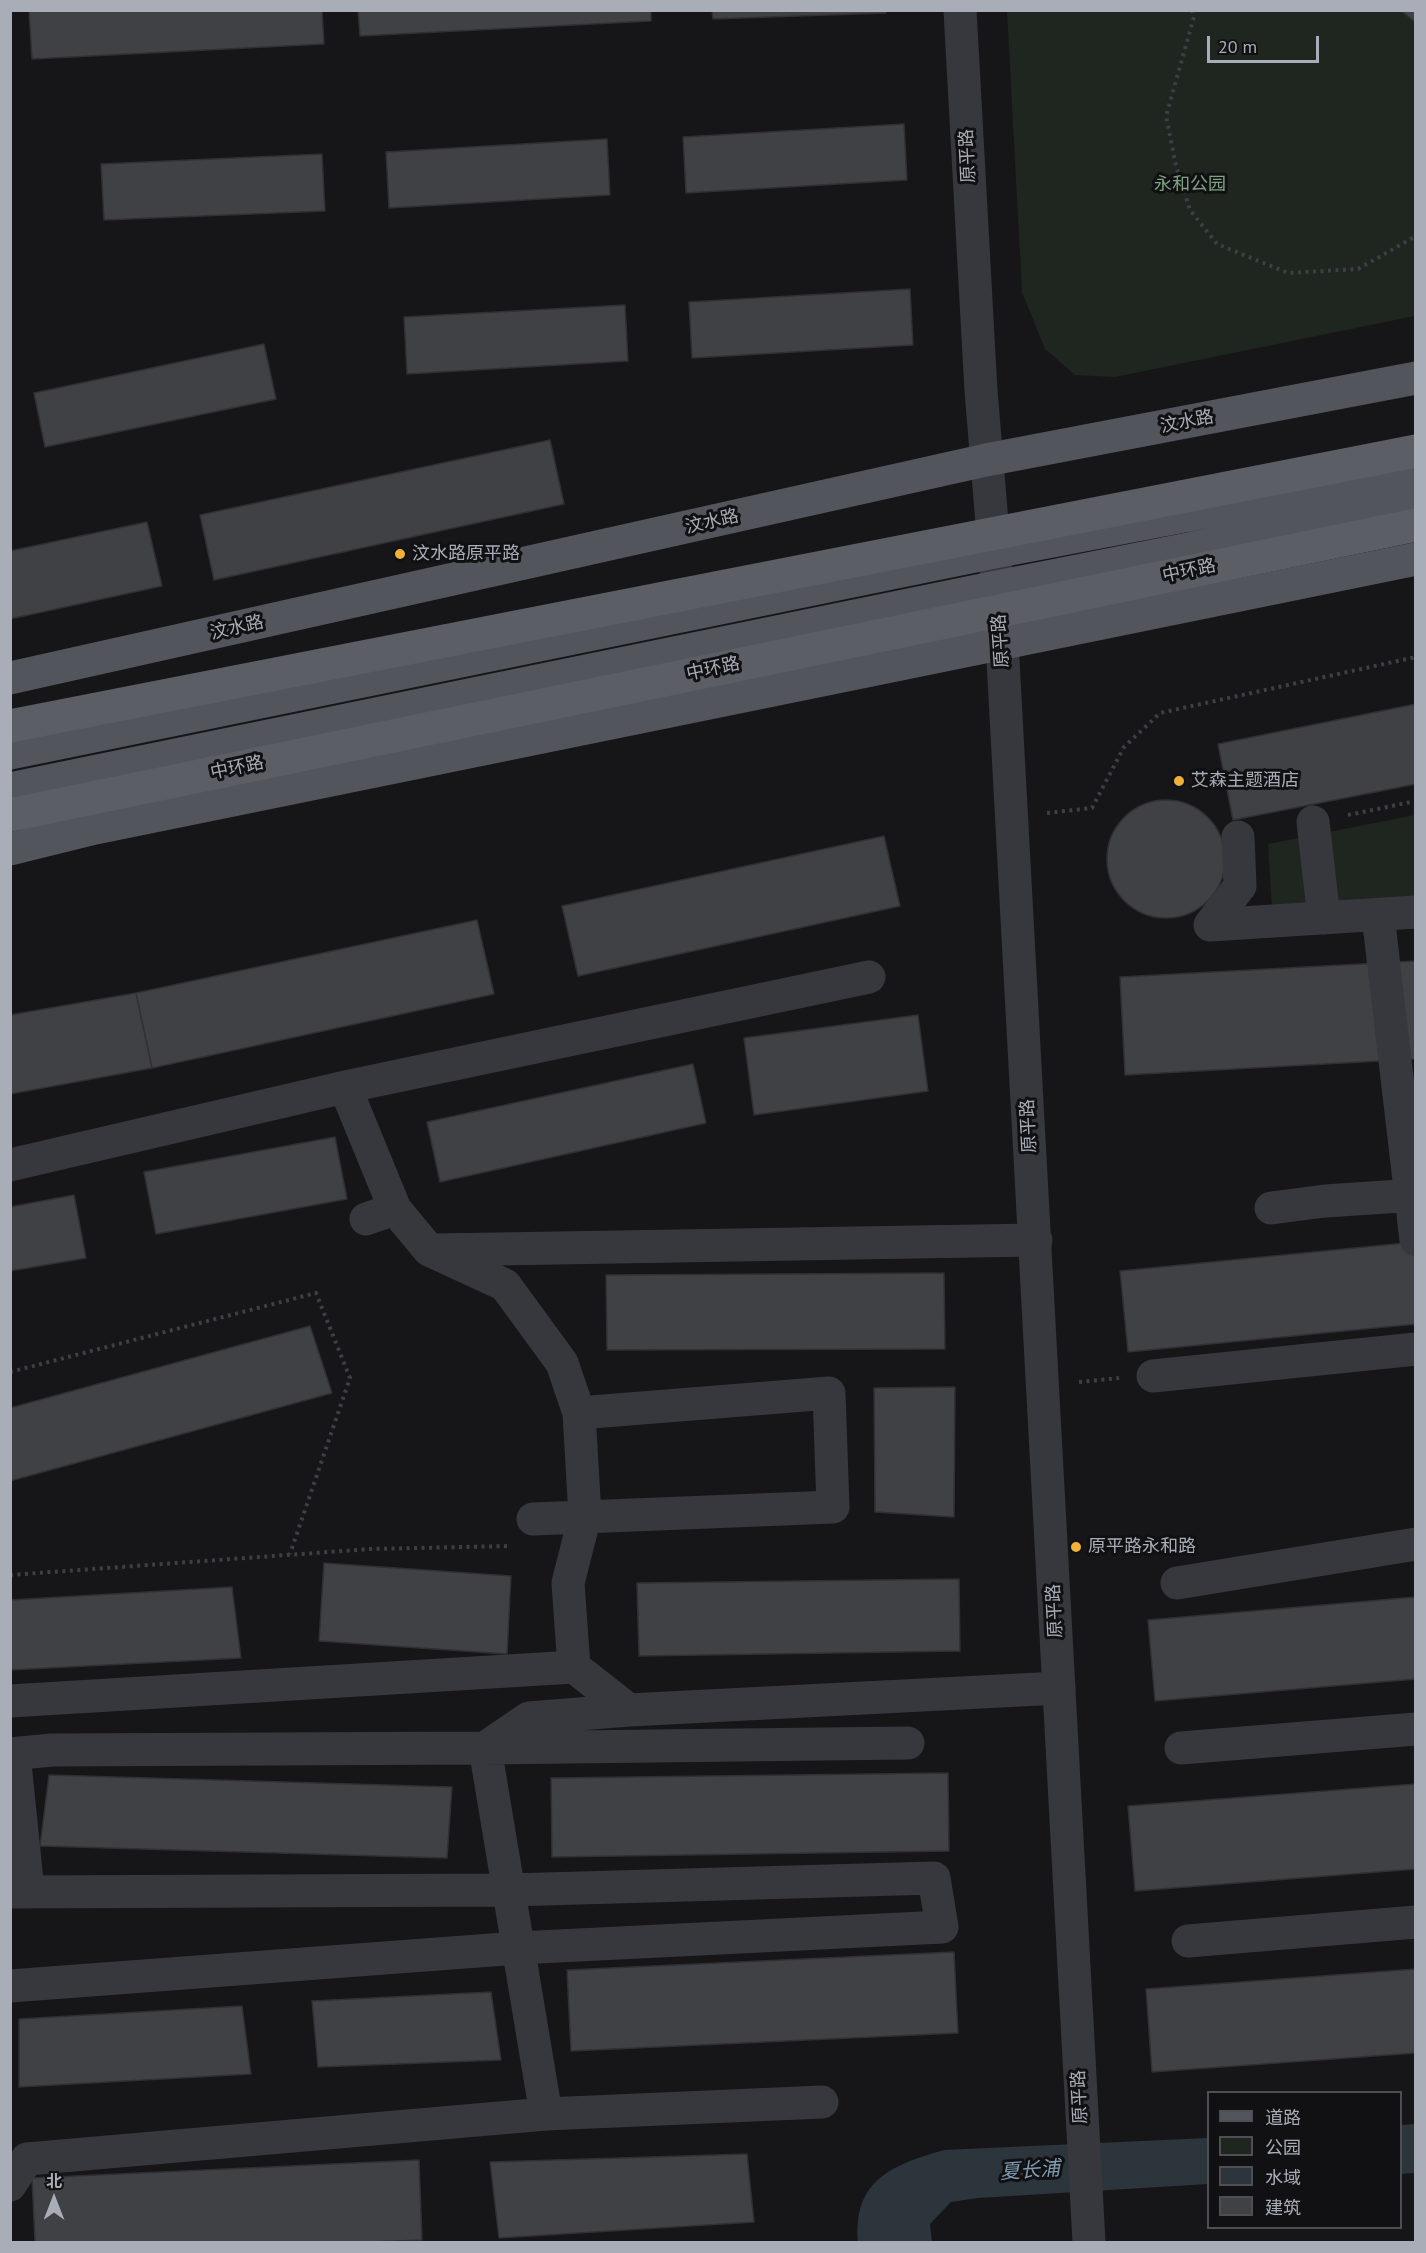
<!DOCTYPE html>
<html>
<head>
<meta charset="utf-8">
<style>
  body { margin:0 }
  #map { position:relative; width:1426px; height:2253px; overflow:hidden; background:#161618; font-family:"PT Sans","Noto Sans SC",sans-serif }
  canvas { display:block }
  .frame { position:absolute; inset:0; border:12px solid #a8adb8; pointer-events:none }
  .legend { position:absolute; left:1207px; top:2091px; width:195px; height:138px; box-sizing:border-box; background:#111113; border:2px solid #4d4f55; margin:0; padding:8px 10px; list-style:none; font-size:18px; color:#a8adb8 }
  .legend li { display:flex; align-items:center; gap:12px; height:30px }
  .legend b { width:30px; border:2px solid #4d4f55 }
  .north { position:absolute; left:24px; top:2169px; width:60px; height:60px; -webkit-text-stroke:4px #111113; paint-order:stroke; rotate:0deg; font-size:16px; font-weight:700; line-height:24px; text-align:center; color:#a8adb8 }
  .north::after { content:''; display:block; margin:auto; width:21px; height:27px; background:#a8adb8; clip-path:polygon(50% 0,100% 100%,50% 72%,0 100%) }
  .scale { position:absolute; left:1207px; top:36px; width:112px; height:27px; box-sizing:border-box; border:3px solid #a8adb8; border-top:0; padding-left:8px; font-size:18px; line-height:21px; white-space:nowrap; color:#a8adb8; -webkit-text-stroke:4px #111113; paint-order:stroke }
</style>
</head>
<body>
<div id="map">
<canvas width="1426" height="2253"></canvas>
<div class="frame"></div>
<ul class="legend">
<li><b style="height:8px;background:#53555c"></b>道路</li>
<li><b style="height:16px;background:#1e261f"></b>公园</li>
<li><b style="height:16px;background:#2c353c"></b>水域</li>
<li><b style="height:16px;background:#404145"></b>建筑</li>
</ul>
<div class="north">北</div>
<div class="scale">20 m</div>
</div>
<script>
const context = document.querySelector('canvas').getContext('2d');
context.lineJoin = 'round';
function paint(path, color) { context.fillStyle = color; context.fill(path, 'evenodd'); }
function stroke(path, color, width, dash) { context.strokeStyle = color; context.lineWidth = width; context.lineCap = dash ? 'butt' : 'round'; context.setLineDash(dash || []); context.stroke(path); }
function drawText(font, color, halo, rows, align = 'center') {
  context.font = font + ' "PT Sans","Noto Sans SC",sans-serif'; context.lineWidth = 6; context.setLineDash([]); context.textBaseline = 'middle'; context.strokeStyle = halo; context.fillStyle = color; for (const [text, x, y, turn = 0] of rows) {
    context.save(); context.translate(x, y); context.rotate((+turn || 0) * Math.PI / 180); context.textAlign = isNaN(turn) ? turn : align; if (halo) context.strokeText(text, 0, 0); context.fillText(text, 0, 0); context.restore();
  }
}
paint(new Path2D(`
  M1007 11H1415V316L1115 377 1075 375 1045 349 1022 292Z
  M1415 815V899L1272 907 1268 844Z`), '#1e261f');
paint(new Path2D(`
  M1415 2124V2173L1401 2174V2125Z
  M1208 2138V2184L978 2198 951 2202 930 2224 932 2242H858C853 2180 892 2165 944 2150Z`), '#2c353c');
const building = new Path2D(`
  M29 10H322L324 44 32 59Z
  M358 10H651V21L360 36Z
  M712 10H886V13L713 19Z
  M1400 10H1416L1415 22Z
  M904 124 907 180 686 193 683 137Z
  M607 139 610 195 389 208 386 152Z
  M322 154 325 211 104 220 101 164Z
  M910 289 913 345 692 358 689 302Z
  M625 305 628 361 407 374 404 317Z
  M264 344 276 399 45 447 34 393Z
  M550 440 564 504 214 580 200 515Z
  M147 522 162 586 10 619V551Z
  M1416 704V784L1233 820 1218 744Z
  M1107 859a59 59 0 1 1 118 0a59 59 0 1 1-118 0Z
  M884 836 900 906 578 976 562 906Z
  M477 920 494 994 152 1068 136 993Z
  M1416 961V1059L1125 1075 1120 977Z
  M136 993 152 1068 10 1094V1015Z
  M918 1015 928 1091 754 1115 744 1038Z
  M693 1064 706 1123 440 1182 427 1122Z
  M335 1137 347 1199 156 1234 144 1172Z
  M74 1195 86 1258 10 1271V1207Z
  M1416 1242V1324L1128 1352 1120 1271Z
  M944 1273 945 1349 607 1350 606 1275Z
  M310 1326 332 1393 10 1481V1408Z
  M955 1387 954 1517 875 1512 874 1388Z
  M324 1563 511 1576 507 1654 319 1641Z
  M959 1579 960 1651 639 1656 637 1583Z
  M232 1587 241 1658 10 1670V1600Z
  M1416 1597V1679L1155 1701 1148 1620Z
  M948 1773 949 1851 552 1857 551 1778Z
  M49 1775 452 1787 447 1858 40 1846Z
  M1416 1784V1869L1135 1891 1128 1806Z
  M954 1952 958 2033 571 2051 567 1970Z
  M1416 1969V2053L1152 2072 1146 1989Z
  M491 1992 501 2060 318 2067 312 2001Z
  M242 2006 251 2074 19 2087V2019Z
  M747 2154 754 2222 499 2238 490 2162Z
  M419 2160 422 2240 370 2242H35L32 2178Z`);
paint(building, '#404145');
stroke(building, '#303034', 1.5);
stroke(new Path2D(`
  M1192 10 1194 17 1166 116 1176 166 1190 210 1217 244 1288 273 1358 269 1416 236
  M1047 813 1092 808 1124 747 1160 713 1416 657
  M1348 815 1416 801
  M10 1372 316 1293 350 1378 290 1554
  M1079 1382 1119 1378
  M10 1575 370 1549 510 1546`), '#3d3f44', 4, [3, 4.5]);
stroke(new Path2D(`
  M1313 822 1324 918
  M1238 837 1240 886 1210 925 1416 912
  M1378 915 1416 1240
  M345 1087 395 1209 429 1250 505 1285 562 1363 579 1413 585 1516 568 1583 574 1667 629 1710 1059 1688
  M10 1165 345 1087 869 977
  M1271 1208 1325 1201 1416 1195
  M366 1219 395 1209
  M437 1250 1036 1240
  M1153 1376 1416 1349
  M533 1519 833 1507 829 1393 579 1413
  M1177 1583 1416 1544
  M10 1701 574 1667
  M485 1748 908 1743
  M485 1748 529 1718 629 1710
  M1181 1748 1416 1729
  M10 1754 52 1750 485 1748 546 2114 27 2159 10 2185
  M14 1754 28 1891
  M10 1892 509 1890 934 1878 942 1927 518 1948 10 1986
  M1188 1941 1416 1922
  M546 2114 822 2102`), '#37383d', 33);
stroke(new Path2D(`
  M960 10 981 391 1002 642 1089 2242`), '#37383d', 33);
stroke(new Path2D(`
  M10 678 986 460 1416 378
  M10 753 994 552 1416 472
  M10 789 997 587 1416 504
  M10 849 95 828 1416 559`), '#53555c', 33);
stroke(new Path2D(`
  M10 726 1416 451
  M10 815 1416 525`), '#5b5e65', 33);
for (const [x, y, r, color] of [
  [400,554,6,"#f0b137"],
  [1179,781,6,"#f0b137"],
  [1076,1547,6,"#f0b137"]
]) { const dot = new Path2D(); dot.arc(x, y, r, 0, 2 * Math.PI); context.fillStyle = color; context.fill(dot); stroke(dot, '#111113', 2); }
drawText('18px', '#a8adb8', '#111113', [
  ["原平路",968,156,-93],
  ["汶水路",1187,422,-11],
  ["汶水路",712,522,-13],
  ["中环路",1189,571,-12],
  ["汶水路",237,628,-13],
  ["原平路",1001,641,-94],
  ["中环路",713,669,-12],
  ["中环路",237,768,-12],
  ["原平路",1029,1126,-93],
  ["原平路",1055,1611,-93],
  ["原平路",1080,2097,-93]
]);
drawText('18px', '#80a382', '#111113', [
  ["永和公园",1190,185]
]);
drawText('18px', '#a8adb8', '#111113', [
  ["汶水路原平路",412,554],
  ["艾森主题酒店",1191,781],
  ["原平路永和路",1088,1547]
], 'left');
drawText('italic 20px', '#809bb2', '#111113', [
  ["夏长浦",1030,2171,-4]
]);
</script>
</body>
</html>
